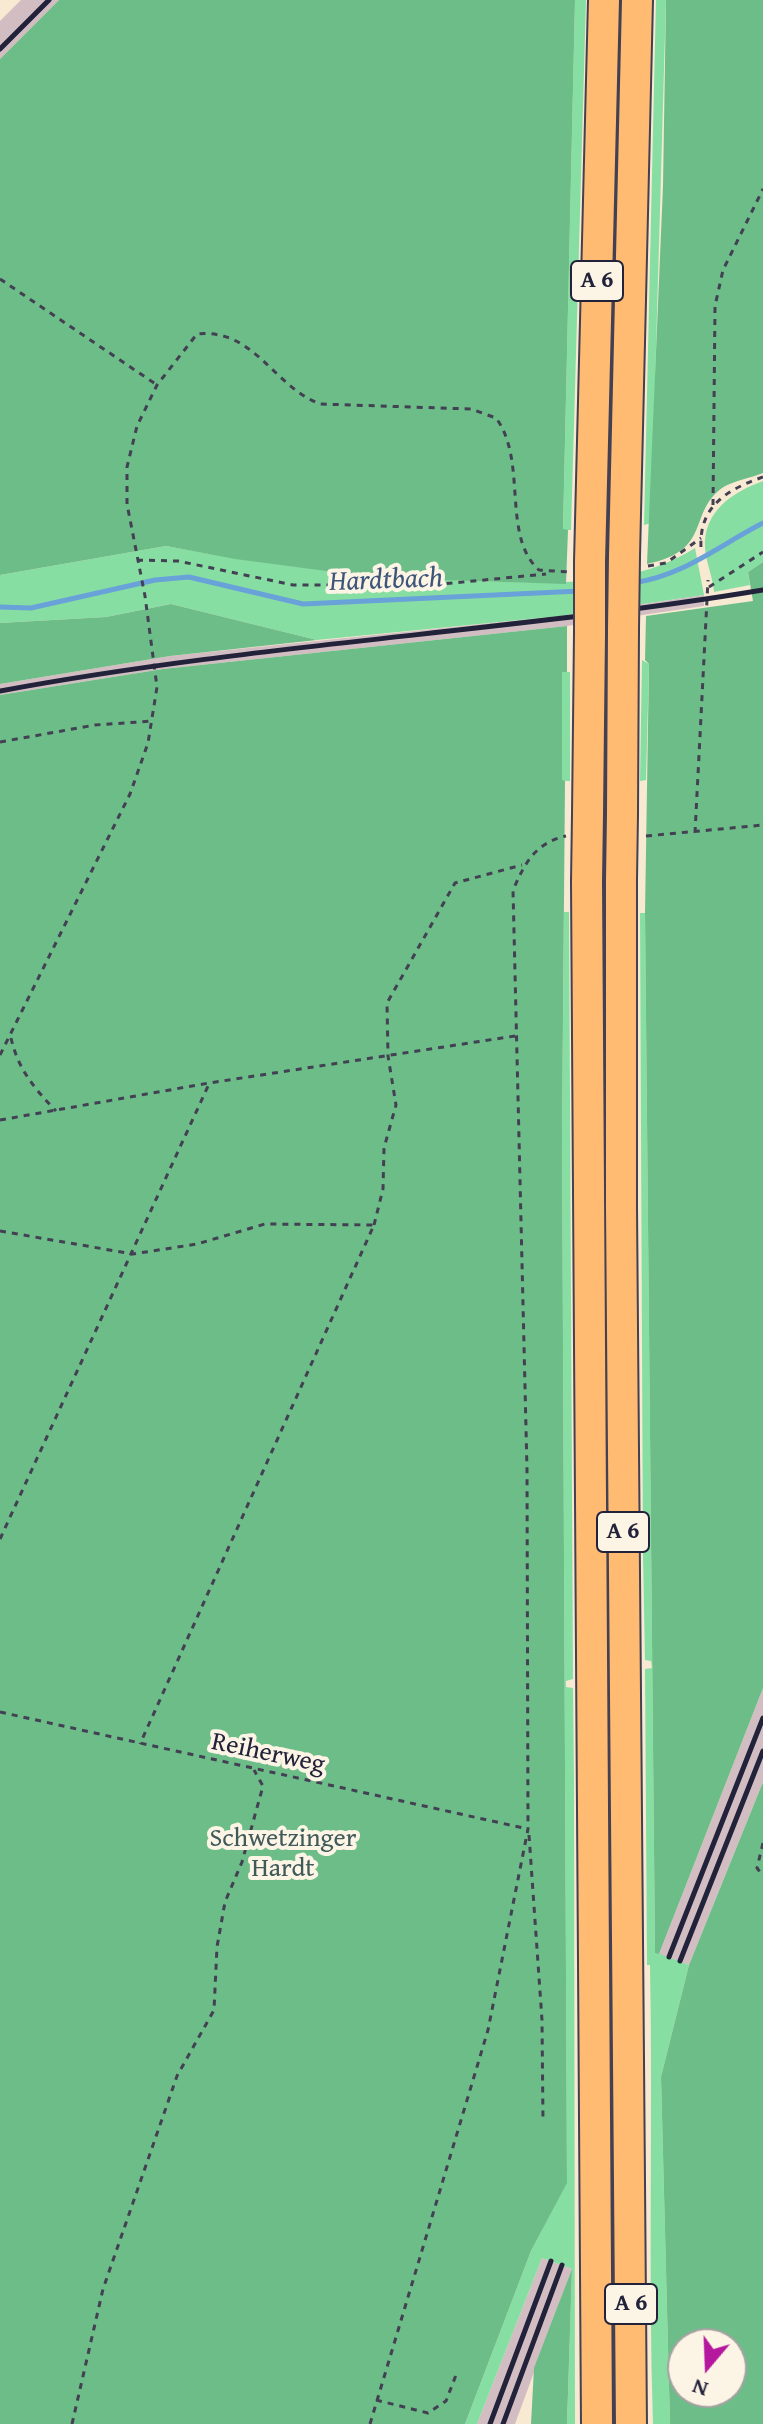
<!DOCTYPE html>
<html>
<head>
<meta charset="utf-8">
<style>
  body { margin:0 }
  #map { position:relative; width:763px; height:2424px; overflow:hidden; background:#f8e9d2; font-family:"Gentium Book Plus",serif }
  canvas { display:block }
  .north { position:absolute; left:667px; top:2328px; width:80px; height:80px; box-sizing:border-box; background:#fcf5e5; border:2px solid #a5a1a1; border-radius:50%; rotate:199deg; font-size:22px; font-weight:700; line-height:32px; text-align:center; color:#22223b }
  .north::after { content:''; display:block; margin:auto; width:28px; height:36px; background:#b5179e; clip-path:polygon(50% 0,100% 100%,50% 72%,0 100%) }
</style>
</head>
<body>
<div id="map">
<canvas width="763" height="2424"></canvas>
<div class="north">N</div>
</div>
<script>
const context = document.querySelector('canvas').getContext('2d');
context.lineJoin = 'round';
function paint(path, color) { context.fillStyle = color; context.fill(path, 'evenodd'); }
function stroke(path, color, width, dash) { context.strokeStyle = color; context.lineWidth = width; context.lineCap = dash ? 'butt' : 'round'; context.setLineDash(dash || []); context.stroke(path); }
function drawText(font, color, halo, rows, align = 'center') {
  context.font = font + ' "Gentium Book Plus",serif'; context.lineWidth = 8; context.setLineDash([]); context.textBaseline = 'middle'; context.strokeStyle = halo; context.fillStyle = color; for (const [text, x, y, turn = 0] of rows) {
    context.save(); context.translate(x, y); context.rotate((+turn || 0) * Math.PI / 180); context.textAlign = isNaN(turn) ? turn : align; if (halo) context.strokeText(text, 0, 0); context.fillText(text, 0, 0); context.restore();
  }
}
paint(new Path2D(`
  M21 0H59L0 59V21Z
  M704 595V606L567 626 163 669 0 695V684L170 656 560 616Z
  M763 1688V1782L689 1965 659 1954Z
  M542 2258 572 2269 515 2424H477Z`), '#d2bec2');
paint(new Path2D(`
  M575 0H586L571 530H563Z
  M656 0H666L651 523 644 525Z
  M609 239H620L612 560H603Z
  M763 481V562L748 572 750 585 714 592C713 577 706 563 705 548 703 511 733 492 763 481Z
  M166 546C269 566 371 577 475 581 549 583 630 589 695 548L704 595 560 616 317 640 171 604 106 617 0 623V575Z
  M642 660 649 664 646 780 640 781Z
  M562 672H570V781H562Z
  M600 881H608L616 2053 607 2075Z
  M564 912H569L573 1679 566 1681V1687L573 1688 574 1781 575 2424H567L572 2269 542 2258 477 2424H465L531 2251 567 2182 562 1135Z
  M640 913H645L655 1952 689 1965 661 2077 670 2424H653C648 2271 653 2118 650 1965H647L645 1669 652 1668 651 1661 645 1660 643 1557Z`), '#87dea3');
paint(new Path2D(`
  M59 0H575L563 529 568 530 566 584 379 578 235 559 166 546 0 575V59Z
  M666 0H763V473C751 478 732 481 722 488 687 514 713 550 647 564L663 186Z
  M763 562V1688L659 1954 655 1953 645 913 649 664 645 660 646 616 753 601 748 572Z
  M171 604 317 640 170 656 0 684V623L106 617Z
  M567 626V672H562V780L565 781 562 1135 567 2183 531 2251 465 2424H0V695L163 669Z
  M763 1782V2424H670L661 2077 689 1965ZM683 2344H731V2392H683Z
  M572 2269 567 2424H531L534 2368Z`), '#6dbd89');
stroke(new Path2D(`
  M633 583C685 575 718 546 763 523
  M0 607 31 608 155 580 189 577 303 604 580 591`), '#69a2d8', 5);
const highway = new Path2D(`
  M624 556 637 0
  M590 562 604 0
  M588 814 590 633
  M622 814 623 629
  M621 880V1207L631 2424
  M587 882 597 2424`);
stroke(highway, '#424052', 34);
stroke(new Path2D(`
  M0 279 157 385
  M713 505 715 306 723 270 763 189
  M701 547C699 505 729 489 763 477
  M137 560 178 561 293 585H432L546 574
  M648 566 666 563 701 538
  M709 587 763 552
  M0 742 95 725 153 721
  M695 833 708 580
  M646 836 763 825
  M11 1038C18 1069 34 1088 56 1111
  M0 1055 130 794 148 743 157 687 145 596 127 504V467L137 426 157 385 197 334C254 328 273 386 320 404L471 409 496 418C528 461 501 536 539 570L569 572
  M0 1120 209 1083 515 1036
  M374 1225 383 1189 384 1148 396 1105 388 1056 387 1003 455 883 522 865
  M0 1231 133 1254 197 1244 265 1224 374 1225 140 1744
  M0 1539 209 1084
  M0 1712 528 1829
  M529 1835 542 2020 543 2122
  M763 1843 757 1868 763 1876
  M376 2400 428 2413 446 2401 456 2375
  M72 2424 103 2289 177 2076 214 2010 217 1947 225 1902 242 1862 263 1786 254 1770
  M370 2424 488 2030 528 1829 527 1470 513 890C525 863 535 843 566 836`), '#424052', 3, [6, 6]);
stroke(highway, '#ffbb71', 30);
stroke(new Path2D(`
  M0 49 49 0
  M0 691C252 644 510 632 763 590
  M669 1957 763 1718
  M680 1961 763 1751
  M490 2424 551 2261
  M503 2424 562 2265`), '#22223b', 5);
const highwayBridge = new Path2D(`
  M623 629 624 556
  M590 633V562
  M621 880 622 814
  M587 882 588 814`);
stroke(highwayBridge, '#424052', 34, []);
stroke(highwayBridge, '#ffbb71', 30);
for (const [x, y, w] of [
  [597,281,52],
  [623,1532,52],
  [631,2304,52]
]) { const box = new Path2D(); box.roundRect(x - w / 2, y - 20, w, 40, 6); context.fillStyle = '#fcf5e5'; context.fill(box); stroke(box, '#22223b', 2); }
drawText('bold 24px', '#22223b', null, [
  ["A 6",597,281],
  ["A 6",623,1532],
  ["A 6",631,2304]
]);
drawText('26px', '#22223b', '#fcf5e5', [
  ["Reiherweg",268,1754,12]
]);
drawText('26px', '#405a5a', '#fcf5e5', [
  ["Schwetzinger",283,1839],
  ["Hardt",283,1869]
]);
drawText('italic 28px', '#3e557a', '#fcf5e5', [
  ["Hardtbach",386,581,-2]
]);
</script>
</body>
</html>
